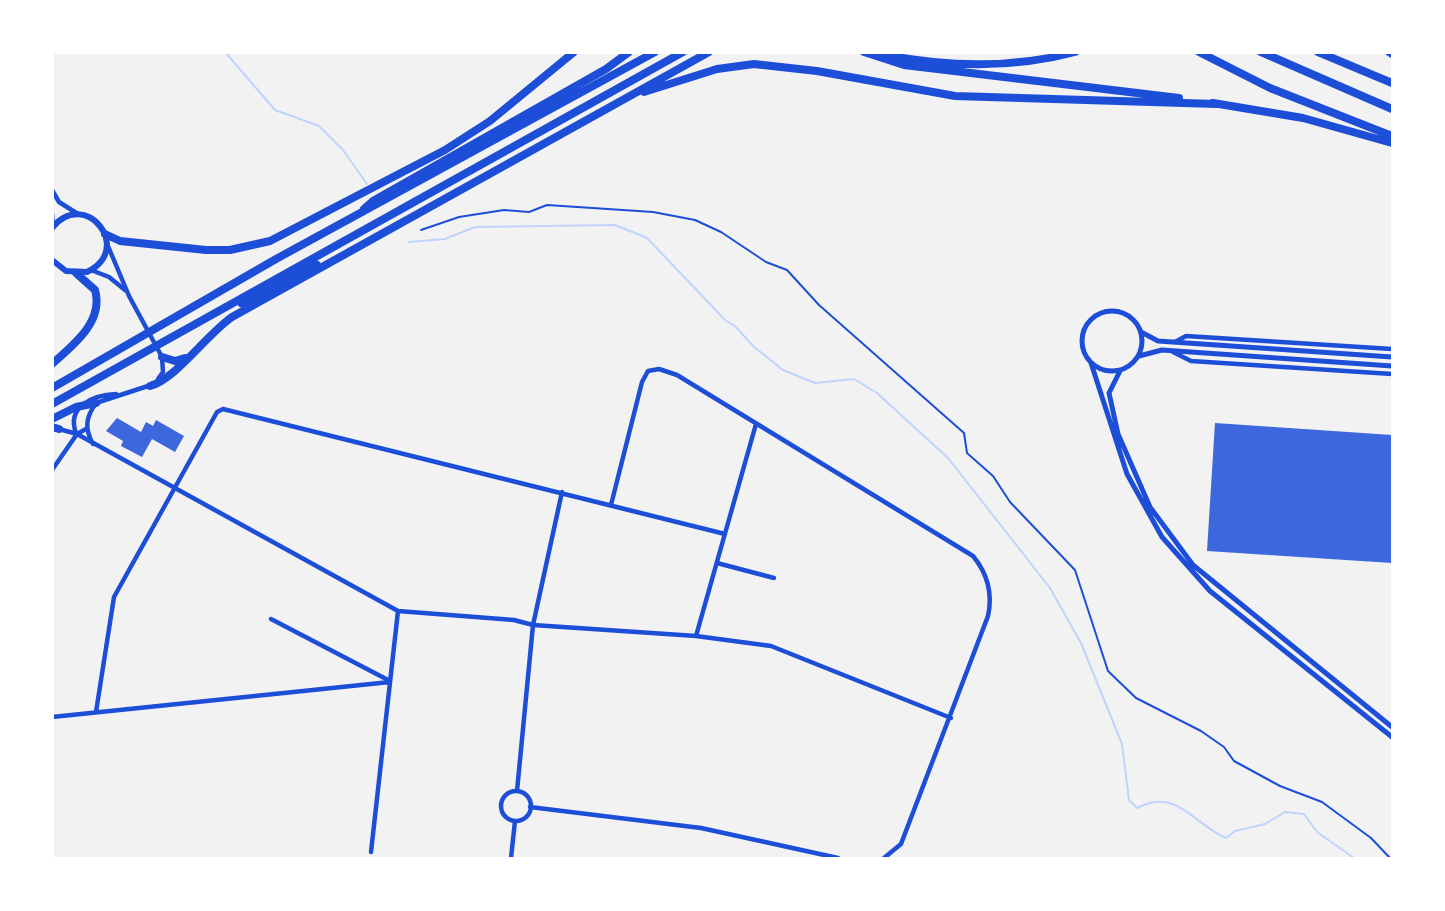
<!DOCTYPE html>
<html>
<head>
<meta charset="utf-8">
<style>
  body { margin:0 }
  #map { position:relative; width:1445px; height:911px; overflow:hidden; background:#f2f2f2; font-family:Roboto,sans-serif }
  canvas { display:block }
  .frame { position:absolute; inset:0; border:54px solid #fff; pointer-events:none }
</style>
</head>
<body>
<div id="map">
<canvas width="1445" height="911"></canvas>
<div class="frame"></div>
</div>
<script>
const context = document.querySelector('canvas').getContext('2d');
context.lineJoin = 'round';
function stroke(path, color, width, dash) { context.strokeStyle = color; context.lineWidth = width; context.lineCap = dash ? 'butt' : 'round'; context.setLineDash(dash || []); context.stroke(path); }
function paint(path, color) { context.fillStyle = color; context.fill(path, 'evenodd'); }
stroke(new Path2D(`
  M225 52 275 110 319 126 343 150 367 184
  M409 242 445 239 475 227 615 225 647 238 726 321 735 326 754 347 783 370 815 383 854 379 877 393 948 458 1050 588 1081 643 1122 744 1129 800 1137 808C1177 787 1193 824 1226 838L1235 831 1265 824 1285 812 1304 814 1317 832 1354 858`), '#bfd3fe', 2);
paint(new Path2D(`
  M117 418 141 432 146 422 153 426 156 420 184 436 175 452 152 439 142 457 121 446 123 441 106 431Z
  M1215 423 1392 435V563L1207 551Z`), '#3d67dc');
stroke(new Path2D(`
  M421 230 459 217 504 210 529 212 547 205 653 212 695 220 721 232 766 262 787 270 819 305 964 433 967 453 993 476 1010 502 1075 570 1108 671 1136 698 1201 731 1224 747 1234 761 1280 786 1322 802 1371 838 1390 858`), '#1d4ed8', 2);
stroke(new Path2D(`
  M52 190 59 202 78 214
  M52 214 53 226
  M108 246 129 296 162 357 163 372 158 379
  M91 270 109 277 125 290
  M1175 342 1186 336 1392 349
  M1173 352 1191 361 1392 374
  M59 429 77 434 398 611 514 620 533 625 696 636 771 646 951 718
  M76 433C66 406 94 395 116 394
  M93 444C84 428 86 417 96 403L151 385
  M52 470 77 434 86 429
  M611 505 642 382 648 371 659 369 677 375 973 556C987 573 993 593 988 616L901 844 884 858
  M717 563 774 578
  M271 619 390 681
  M696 636 756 424
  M96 712 114 597 217 412 223 409 725 534
  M52 717 390 682
  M517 791 533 625 562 492
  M501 806a15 15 0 1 1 30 0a15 15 0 1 1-30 0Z
  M530 807 701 828 838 858
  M371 852 398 611
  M511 858 515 821`), '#1d4ed8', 4.5);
stroke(new Path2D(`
  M1082 341a30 30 0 1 1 60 0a30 30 0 1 1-60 0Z
  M1141 332 1158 341 1392 357
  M1139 356 1162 350 1392 366
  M1091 363 1127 474 1162 537 1210 591 1392 737
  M1120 371 1109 393 1118 434 1150 507 1193 565 1392 727`), '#1d4ed8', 5);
stroke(new Path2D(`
  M52 228C85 187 135 249 87 272L66 271 52 260`), '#1d4ed8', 6);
stroke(new Path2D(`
  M864 52 904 65 1179 98
  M1199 52 1270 88 1392 136
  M1261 52 1392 109
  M1318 52 1392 83
  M1389 52 1392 54
  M885 55C948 67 1012 69 1075 52
  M644 92 717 69 754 64 817 71 955 96 1216 104
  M1213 103 1303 118 1392 143
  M364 209 373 201 606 69 629 52
  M105 234 120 241 206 250H230L270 241 445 150 490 121 574 52
  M241 303 317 265
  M162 357 175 361 185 358
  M52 364C73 345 104 322 95 290L76 273
  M150 386C176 379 206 335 232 317L709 52
  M52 388 276 259 655 52
  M52 404 683 52
  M52 419 76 407 96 403
  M52 427 59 429`), '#1d4ed8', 8);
</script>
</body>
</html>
